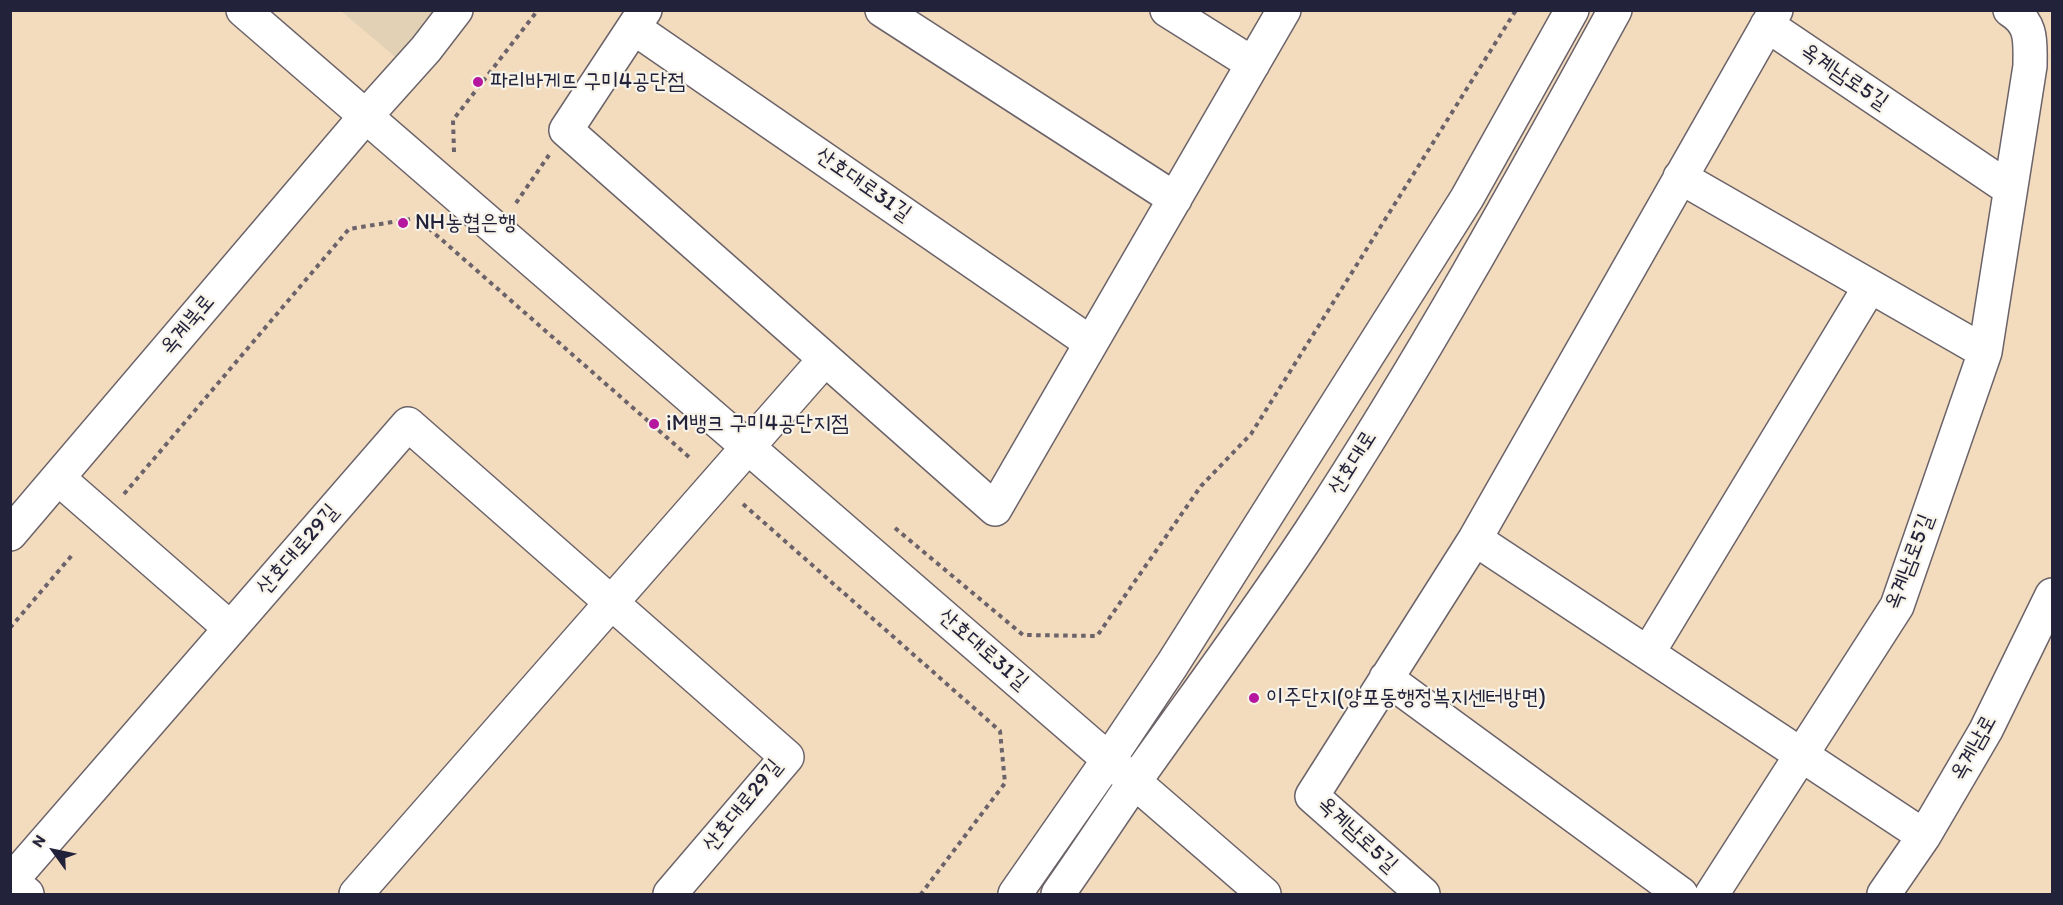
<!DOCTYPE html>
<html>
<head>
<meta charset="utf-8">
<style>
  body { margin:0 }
  #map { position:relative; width:2063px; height:905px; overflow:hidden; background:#f3dcbe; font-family:Itim,sans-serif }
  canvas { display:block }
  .frame { position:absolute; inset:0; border:12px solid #22223b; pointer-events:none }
  .north { position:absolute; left:24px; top:821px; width:60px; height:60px; -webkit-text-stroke:4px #f7f3e8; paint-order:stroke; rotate:303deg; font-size:16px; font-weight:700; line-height:24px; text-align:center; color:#22223b }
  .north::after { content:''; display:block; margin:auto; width:21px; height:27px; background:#22223b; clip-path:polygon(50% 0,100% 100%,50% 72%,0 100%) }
</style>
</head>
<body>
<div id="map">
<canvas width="2063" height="905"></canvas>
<div class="frame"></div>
<div class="north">N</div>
</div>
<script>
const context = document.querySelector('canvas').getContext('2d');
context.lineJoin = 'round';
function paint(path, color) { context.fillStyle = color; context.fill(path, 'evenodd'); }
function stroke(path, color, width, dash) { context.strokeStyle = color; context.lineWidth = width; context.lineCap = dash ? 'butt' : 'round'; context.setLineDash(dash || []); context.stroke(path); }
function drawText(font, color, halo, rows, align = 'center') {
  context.font = font + ' Itim,"Poor Story",sans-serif'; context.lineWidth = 4.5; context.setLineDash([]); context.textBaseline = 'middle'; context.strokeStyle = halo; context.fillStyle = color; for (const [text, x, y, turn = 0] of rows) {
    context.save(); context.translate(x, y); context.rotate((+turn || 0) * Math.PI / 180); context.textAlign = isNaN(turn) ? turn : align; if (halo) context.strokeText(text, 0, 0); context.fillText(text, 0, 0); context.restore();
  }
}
paint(new Path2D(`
  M341 11H439L400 61Z`), '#e2d1b5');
const minor = new Path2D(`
  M243 10 1264 894
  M645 10 566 130 995 509 1284 10
  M882 10 1175 199
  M1167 10 1253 64
  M1767 25 2010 189
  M634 28 1091 343
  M1680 177 1985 352
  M58 478 230 628
  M10 534 365 117 426 49 456 10
  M1475 539 1924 836
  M1648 653 1869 288
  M1386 678 1681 894
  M27 894 11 881 408 424 787 757 670 894
  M356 894 825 359
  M1015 894 1109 759 1172 665 1467 198 1572 10
  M1058 894C1084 857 1109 819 1135 781 1193 699 1254 617 1310 532 1420 364 1518 187 1615 10
  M1423 894 1312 796 1475 539 1776 10
  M1712 894 1897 606 1985 352 2030 66C2030 42 2033 24 2010 10
  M1884 894 1924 836 1986 730 2052 595`);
stroke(minor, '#6b6369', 36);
stroke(new Path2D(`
  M454 152 453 120 538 10
  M516 203 549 155
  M124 494 349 229 417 218 689 457
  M743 504 1000 731 1005 783 921 894
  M895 528 1023 635 1097 636 1201 486 1251 434 1516 10
  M10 628 73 554`), '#6b6369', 4, [4.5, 4.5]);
stroke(minor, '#fff', 33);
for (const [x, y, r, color] of [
  [478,82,6,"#b5179e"],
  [403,223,6,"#b5179e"],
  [654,424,6,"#b5179e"],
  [1254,698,6,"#b5179e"]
]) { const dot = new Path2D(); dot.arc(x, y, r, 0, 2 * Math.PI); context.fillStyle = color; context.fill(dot); stroke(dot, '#f7f3e8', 2); }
drawText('22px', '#22223b', '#f7f3e8', [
  ["옥계남로5길",1844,77,34],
  ["산호대로31길",863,185,35],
  ["옥계북로",188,325,-50],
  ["산호대로",1353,463,-58],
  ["산호대로29길",298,550,-49],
  ["옥계남로5길",1910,562,-69],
  ["산호대로31길",983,650,41],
  ["옥계남로",1974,748,-61],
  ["산호대로29길",743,806,-51],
  ["옥계남로5길",1357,835,43]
]);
drawText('22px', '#22223b', '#f7f3e8', [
  ["파리바게뜨 구미4공단점",490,82],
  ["NH농협은행",415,223],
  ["iM뱅크 구미4공단지점",666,424],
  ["이주단지(양포동행정복지센터방면)",1266,698]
], 'left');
</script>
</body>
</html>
